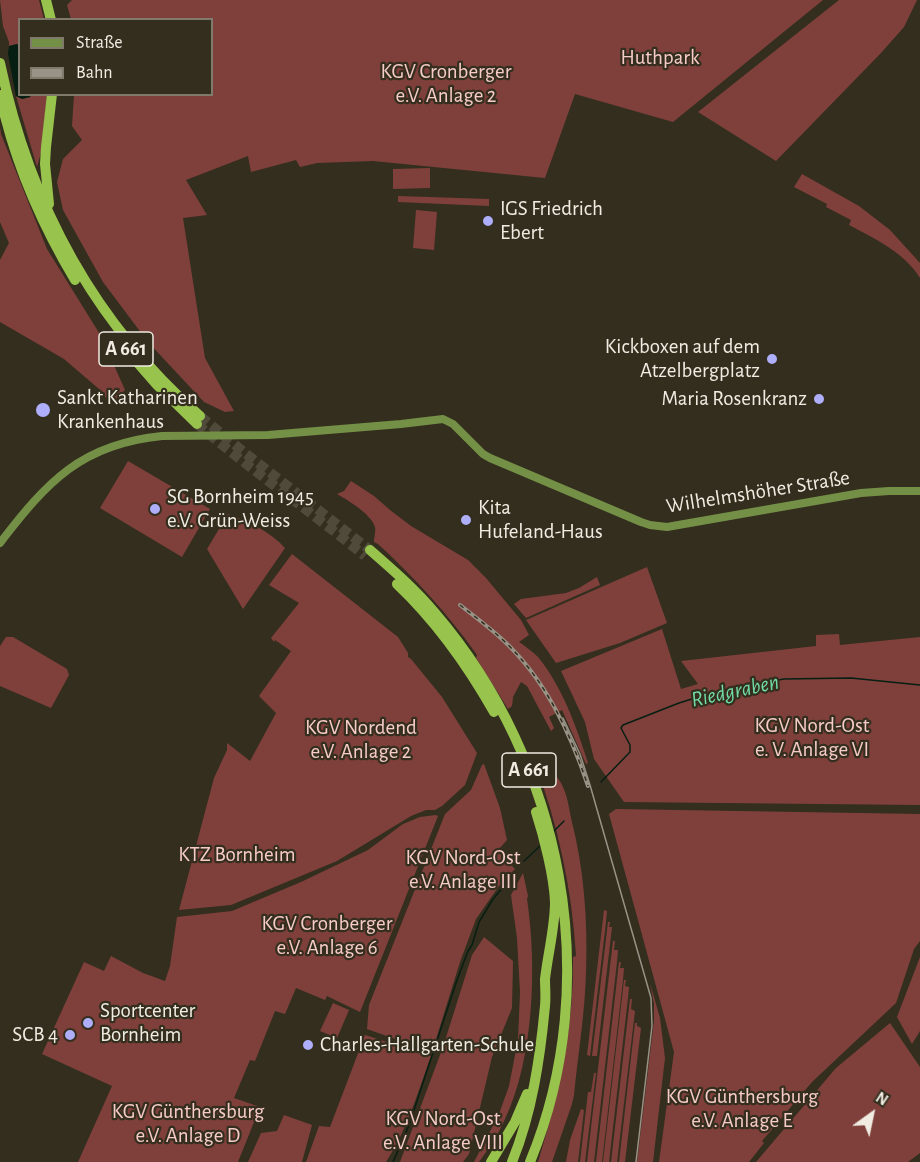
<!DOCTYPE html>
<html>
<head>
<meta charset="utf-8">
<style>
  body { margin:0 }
  #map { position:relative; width:920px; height:1162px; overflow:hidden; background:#342e1e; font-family:"Alegreya Sans",sans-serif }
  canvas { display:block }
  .legend { position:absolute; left:18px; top:18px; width:195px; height:78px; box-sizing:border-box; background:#342e1e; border:2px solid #7f7a6c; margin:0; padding:8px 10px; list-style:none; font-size:18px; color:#f0ece2 }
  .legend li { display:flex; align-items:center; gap:12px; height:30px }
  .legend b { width:30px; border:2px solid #7f7a6c }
  .north { position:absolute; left:842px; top:1084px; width:60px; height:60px; -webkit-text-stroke:4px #342e1e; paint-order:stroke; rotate:33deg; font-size:16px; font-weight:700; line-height:24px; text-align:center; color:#f0ece2 }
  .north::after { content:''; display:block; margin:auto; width:21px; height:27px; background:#f0ece2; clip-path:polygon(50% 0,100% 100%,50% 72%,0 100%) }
</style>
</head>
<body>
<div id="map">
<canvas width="920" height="1162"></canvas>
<ul class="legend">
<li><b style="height:8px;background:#749047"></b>Straße</li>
<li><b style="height:8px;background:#989386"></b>Bahn</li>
</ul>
<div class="north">N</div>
</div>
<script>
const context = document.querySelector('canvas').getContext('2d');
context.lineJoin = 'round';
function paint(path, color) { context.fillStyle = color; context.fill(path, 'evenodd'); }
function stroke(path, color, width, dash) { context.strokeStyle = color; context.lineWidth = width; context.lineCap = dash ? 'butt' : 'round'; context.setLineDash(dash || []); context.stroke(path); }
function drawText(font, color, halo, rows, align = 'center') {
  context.font = font + ' "Alegreya Sans",sans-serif'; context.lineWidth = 4.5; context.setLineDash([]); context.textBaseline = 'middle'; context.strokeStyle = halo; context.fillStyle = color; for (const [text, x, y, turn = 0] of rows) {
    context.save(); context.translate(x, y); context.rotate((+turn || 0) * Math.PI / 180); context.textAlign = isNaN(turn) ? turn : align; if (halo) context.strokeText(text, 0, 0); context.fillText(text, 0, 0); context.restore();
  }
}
paint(new Path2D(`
  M0 0H39L44 19 20 20 19 46 17 44 9 46V42L3 26Z
  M72 0H823L673 122 575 94 545 178 373 161 317 163 300 167 296 160 251 172 248 156 186 180 207 215 183 218 205 358 234 411 225 412 204 402 148 342 103 282 63 210 57 182 63 159 82 140 72 126 74 95 212 94V20L71 19 67 5Z
  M839 0H917L904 27 881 53 776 161 698 112Z
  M31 95H47L41 153 37 167 16 96 22 99 30 97Z
  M0 127 1 134 47 249 101 336 125 390 111 404 99 389 64 359 0 322V260L9 243 0 222Z
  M430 168V188L393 189V169Z
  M802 174 859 206 890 230 920 263V278C904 252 875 239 849 225L851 220 826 207 827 204 794 187Z
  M398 196 489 199V206L398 202Z
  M416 210 437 212 434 250 413 248Z
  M128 461 210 509 182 557 100 508Z
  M351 481 374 496 390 510 411 526 468 560 486 578 521 620 529 635 519 642C526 647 532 651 538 657 562 686 577 728 588 763L586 764 562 710 549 717 554 728 551 731 527 686 521 682 513 697 512 706 508 709 476 658 477 655C448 614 415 578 378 544L374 542C374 538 376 531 375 527 372 515 348 500 337 494L344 491Z
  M228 514C249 522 270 531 285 548L243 609 207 549Z
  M292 554 398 637 408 653V657L411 659 442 697 477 753 465 785 442 806 435 810H426L411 816 337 861 231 905 179 910 214 778 227 750V743L250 761 276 713 259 696 291 651 275 640 274 642 271 638 299 603 269 585Z
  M647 567 667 623 620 643 556 663 526 620Z
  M597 577 600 585 526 618 514 604 521 599 566 593 579 588Z
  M662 629 681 689 698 684 681 661 816 646V635L839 634 840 645 920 637V805L624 802 594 759 585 722 561 671Z
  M6 637H13L67 669 69 675 51 708 0 686V646Z
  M534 760C545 763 555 773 561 783 567 794 569 807 571 818 584 868 588 921 586 972 585 1013 578 1054 574 1095L572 1104 552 1162H538C559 1093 574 1029 573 957L576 956C572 889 558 824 534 760Z
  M484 764 500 808 507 840 497 851 515 869 499 886 476 919 460 962 432 1052 367 1029 369 1005 445 814 471 790 482 765Z
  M616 809 920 814V941L914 949 896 1003 812 1082 762 1141 764 1143 749 1162H659L674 1052 609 814Z
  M436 815 438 816 360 1012 327 996 325 1000 296 988 285 1014 275 1011 255 1061 250 1060 234 1098 260 1107 238 1162H78L112 1086 42 1054 84 962 104 971 111 956 143 973 165 981 170 966 177 917 232 911 301 882 368 850 403 824 420 817Z
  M523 873 528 896 527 899C537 965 534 1058 505 1119 498 1135 489 1148 479 1162H474L499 1114 509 1086 518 1040 520 992 517 938 511 895Z
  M604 910 607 911 606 922 590 1056 587 1055Z
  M608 922H610L609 927H612L597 1056H592Z
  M484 937 513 961 512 1008 492 1057 469 1154 463 1162H400L443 1047 472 955Z
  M613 941H615L614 950H618L617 962 594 1162H587Z
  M920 957V1031L912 1044 897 1017Z
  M619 962H621L620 968H624L623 980 602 1162H596Z
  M624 980H626L625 986 629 987 628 998 609 1162H603Z
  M650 983 660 1018 665 1058 653 1162H637L654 1021V1004Z
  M630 999H632L631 1009 635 1011 617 1162H611Z
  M333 1003 349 1010 337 1038 320 1031Z
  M635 1023H637V1026L641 1028 625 1162H619Z
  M890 1023 920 1067V1153L908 1162H756L836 1068Z
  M365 1035 431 1056C418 1092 407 1130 386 1162H306L319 1126 330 1127Z
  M594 1073H596L585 1162H580L588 1092H591Z
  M581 1109 584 1110 578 1162H566L570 1140Z
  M284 1115 312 1125 302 1162H248L261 1133 277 1131Z`), '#7f403b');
paint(new Path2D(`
  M17 44 19 46 20 94 31 95 30 97 22 99 16 96 8 54 9 46Z`), '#071e13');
stroke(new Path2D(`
  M601 782 630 752V745L621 728 623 725 679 703 714 692 784 679 851 678 920 685
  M554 831 564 821
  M524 861 540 846
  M393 1162 409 1125 457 980 468 951 472 945 479 922 493 899 514 874`), '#071e13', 1.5);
stroke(new Path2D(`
  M200 416 245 453 370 550
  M197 424C251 470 310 511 365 556`), '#504a3b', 10, [10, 5]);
stroke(new Path2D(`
  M0 543C47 482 81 444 162 436L268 435 401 424 443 419 453 424 483 454 490 458 641 522 650 525 667 527 861 493 889 491H920`), '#749047', 8);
stroke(new Path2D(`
  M46 0 51 20
  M0 63C29 201 93 322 200 416
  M0 95C14 160 41 223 75 280
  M49 204 45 164 46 147 52 94
  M123 346 157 385 197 424
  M370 550C393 570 416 590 435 613 563 762 605 980 530 1162
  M397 584C436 621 468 666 494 712
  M491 1162 515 1122 527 1094
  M512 1162C532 1113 540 1059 545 1006 546 997 545 988 545 979 548 953 555 927 555 902 554 876 544 837 536 812`), '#98c34c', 10);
stroke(new Path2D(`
  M563 718 580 754 590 785 651 998 652 1026 636 1162`), '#989386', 1.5);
const rail = new Path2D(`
  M460 605C474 616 489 627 503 640 545 679 570 732 588 786`);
stroke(rail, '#989386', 4);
stroke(rail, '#342e1e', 1.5, [4.5]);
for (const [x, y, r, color] of [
  [488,221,6,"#aeaefa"],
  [772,359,6,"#aeaefa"],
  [819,399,6,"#aeaefa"],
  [43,410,8,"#aeaefa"],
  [155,509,6,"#aeaefa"],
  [466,520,6,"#aeaefa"],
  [88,1023,6,"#aeaefa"],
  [70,1035,6,"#aeaefa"],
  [308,1045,6,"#aeaefa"]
]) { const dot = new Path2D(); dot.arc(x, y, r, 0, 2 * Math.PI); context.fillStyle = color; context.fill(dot); stroke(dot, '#342e1e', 2); }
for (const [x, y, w] of [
  [126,349,54],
  [529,770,54]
]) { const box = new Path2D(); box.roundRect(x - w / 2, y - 17, w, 34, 4.5); context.fillStyle = '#342e1e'; context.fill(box); stroke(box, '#f0ece2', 1.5); }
drawText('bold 20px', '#f0ece2', null, [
  ["A 661",126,349],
  ["A 661",529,770]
]);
drawText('21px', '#f7cbc7', '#342e1e', [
  ["Huthpark",660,58],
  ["KGV Cronberger",446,72],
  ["e.V. Anlage 2",446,96],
  ["KGV Nord-Ost",812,726],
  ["e. V. Anlage VI",812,750],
  ["KGV Nordend",361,728],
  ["e.V. Anlage 2",361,752],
  ["KTZ Bornheim",237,855],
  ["KGV Nord-Ost",463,858],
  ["e.V. Anlage III",463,882],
  ["KGV Cronberger",327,924],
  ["e.V. Anlage 6",327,948],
  ["KGV Günthersburg",742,1097],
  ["e.V. Anlage E",742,1121],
  ["KGV Günthersburg",188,1112],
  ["e.V. Anlage D",188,1136],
  ["KGV Nord-Ost",443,1119],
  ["e.V. Anlage VIII",443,1143]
]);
drawText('21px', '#f0ece2', '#342e1e', [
  ["IGS Friedrich",500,209],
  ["Ebert",500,233],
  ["Kickboxen auf dem",760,347,"right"],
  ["Atzelbergplatz",760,371,"right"],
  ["Sankt Katharinen",57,398],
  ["Krankenhaus",57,422],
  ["Maria Rosenkranz",807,399,"right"],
  ["SG Bornheim 1945",167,497],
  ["e.V. Grün-Weiss",167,521],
  ["Kita",478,508],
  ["Hufeland-Haus",478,532],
  ["Sportcenter",100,1011],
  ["Bornheim",100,1035],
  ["SCB 4",58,1035,"right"],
  ["Charles-Hallgarten-Schule",320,1045]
], 'left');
drawText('21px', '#f0ece2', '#342e1e', [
  ["Wilhelmshöher Straße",758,492,-9]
]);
drawText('italic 22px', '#72dba7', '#342e1e', [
  ["Riedgraben",735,691,-12]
]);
</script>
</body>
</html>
